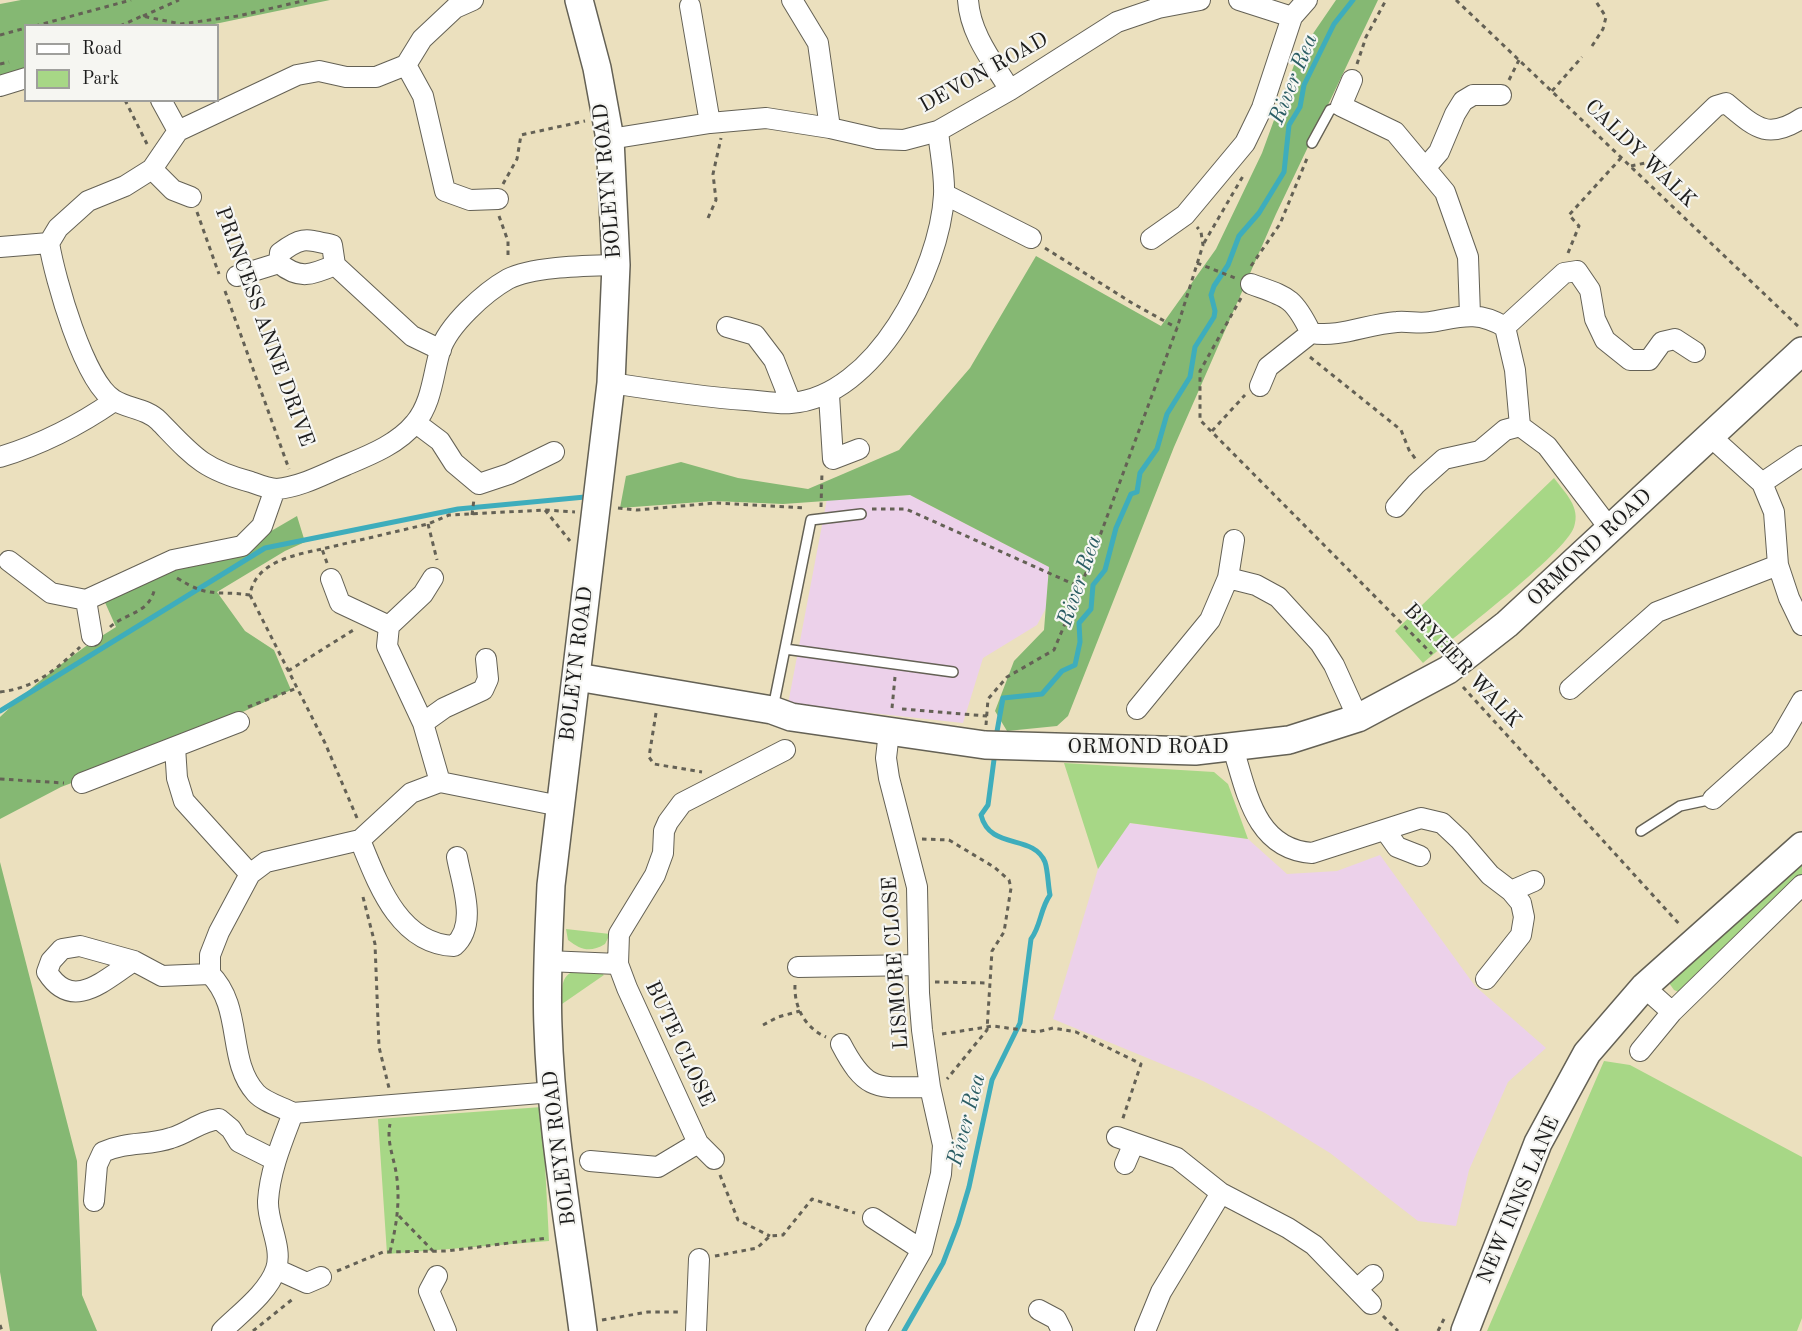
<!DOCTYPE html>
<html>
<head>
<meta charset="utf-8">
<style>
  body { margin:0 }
  #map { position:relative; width:1802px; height:1331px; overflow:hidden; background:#ebe0be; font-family:"Old Standard TT",serif }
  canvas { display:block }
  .legend { position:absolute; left:24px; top:24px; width:195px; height:78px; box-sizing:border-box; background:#f6f6f2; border:2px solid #9f9f9c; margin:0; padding:8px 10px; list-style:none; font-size:18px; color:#1c1c1c }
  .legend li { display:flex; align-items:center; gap:12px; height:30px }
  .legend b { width:30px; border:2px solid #9f9f9c }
</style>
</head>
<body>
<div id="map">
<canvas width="1802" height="1331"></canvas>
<ul class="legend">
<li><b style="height:8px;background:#fff"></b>Road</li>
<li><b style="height:16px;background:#a7d786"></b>Park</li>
</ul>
</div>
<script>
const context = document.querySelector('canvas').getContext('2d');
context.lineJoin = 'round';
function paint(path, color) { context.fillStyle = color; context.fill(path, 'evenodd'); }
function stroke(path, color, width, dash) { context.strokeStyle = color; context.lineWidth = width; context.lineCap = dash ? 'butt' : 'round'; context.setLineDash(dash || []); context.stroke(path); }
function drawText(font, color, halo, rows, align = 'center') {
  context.font = font + ' "Old Standard TT",serif'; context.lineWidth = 4.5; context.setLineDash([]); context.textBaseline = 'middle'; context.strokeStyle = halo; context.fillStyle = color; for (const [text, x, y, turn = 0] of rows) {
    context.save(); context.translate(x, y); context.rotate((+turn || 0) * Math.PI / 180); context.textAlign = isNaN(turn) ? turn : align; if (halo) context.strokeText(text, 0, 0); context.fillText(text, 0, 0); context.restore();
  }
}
paint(new Path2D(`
  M910 495 1049 567 1046 608 1037 625 983 658 963 723 788 704 827 499Z
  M1129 823 1248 839 1287 874 1337 871 1380 855 1475 986 1546 1048 1508 1082 1469 1170 1456 1226 1418 1221 1330 1153 1265 1113 1203 1081 1053 1019 1098 869Z`), '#ecd1ea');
paint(new Path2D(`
  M1554 478C1565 493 1581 507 1574 527 1566 553 1450 640 1423 663L1395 631Z
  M1064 763 1214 772 1228 784 1248 839 1130 823 1098 869Z
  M1802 857V874L1681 993 1674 990 1669 983 1671 974Z
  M566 929 610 934 605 944C590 953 581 950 568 940Z
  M595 969 604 975 562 1004C561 974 565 970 595 969Z
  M1604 1061 1630 1065 1802 1157V1318L1797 1331H1487Z
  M542 1107 549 1241 387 1254 378 1119Z`), '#a7d786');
paint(new Path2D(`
  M21 0H330L210 25 26 26 25 76 0 85V4Z
  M1336 0H1378L1276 214 1174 447 1068 716 1057 726 1007 731 995 711 1014 661 1044 630 1049 567 910 495 783 504 714 501 620 508 626 476 681 462 738 478 808 489 899 450 970 368 1036 256 1161 326 1216 249 1262 153 1297 57Z
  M297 516 305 542 285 551 217 592 245 631 274 650 291 690 159 750 61 787 0 819V717C36 682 73 653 116 627L103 598 178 566 242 548Z
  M0 862 77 1161 82 1295 97 1331H10L0 1272Z`), '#85b873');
stroke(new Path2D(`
  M0 711 265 548 458 509 585 497
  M996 737 1003 698 1042 694 1062 671 1075 665 1080 642 1079 623 1091 609 1093 585 1105 570 1116 528 1131 494 1137 492 1140 473 1157 449 1167 414 1190 377 1195 347 1214 317 1215 311 1211 295 1214 286 1228 265 1239 236 1259 213 1284 172 1289 125 1300 107 1304 85 1334 24 1353 0
  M904 1331 943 1263 958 1224 969 1187 992 1080 1020 1023 1031 939C1041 926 1040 909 1050 895 1048 885 1048 871 1045 862 1033 833 990 851 981 815L988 805 995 752`), '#3eadbc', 5);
const lane = new Path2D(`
  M1312 143 1330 110 1341 106
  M785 649 953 672
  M773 708 811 520 861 514
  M1641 831 1680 806 1713 799`);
const street = new Path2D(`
  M792 0 818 43 830 128
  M968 0C970 34 993 62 1010 90
  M1239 0 1292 17
  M690 6 710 123
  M406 65 423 96 445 191 470 200 498 199
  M1352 80 1341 106 1395 132 1445 192 1468 257 1470 315
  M0 86 26 78
  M161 100 178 131
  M610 139 710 123 766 118 830 128 878 139 904 140 938 131 1010 90 1117 22 1158 8 1200 0
  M1661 159 1716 106 1726 103C1755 127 1767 141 1802 118
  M1426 167 1439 152 1455 114 1463 101 1473 95H1501
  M152 169 173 190 191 197
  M944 194 1031 238
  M1151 239 1185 215 1245 143 1262 108 1292 17 1307 0
  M49 243C55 279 84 382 114 400 128 409 146 408 159 421 193 456 202 469 251 482 259 485 269 489 277 489 301 487 324 474 346 465 370 455 398 444 415 423 432 403 433 374 440 351 448 325 485 292 508 279 534 266 587 266 616 265
  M0 247 49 243 58 228 88 201 125 186 152 169 178 131 297 75 319 71 346 77H376L406 65 422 39 455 8 473 0
  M279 263 280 253C302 236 306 239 332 245L335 265
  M237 276 279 263C299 280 312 275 335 265L412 336 441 350
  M1251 284C1287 297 1293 296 1311 333 1340 338 1367 324 1397 322 1408 321 1419 324 1430 322 1461 317 1476 310 1505 327L1515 370 1520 426 1547 446 1610 529
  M727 327 755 335 774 360 791 403
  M1505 327 1564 273 1577 271 1590 290 1595 319 1605 340 1630 360H1649L1662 342 1675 339 1695 352
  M611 383C656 390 701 397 746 400 761 401 777 404 791 403 875 397 940 270 944 195 945 174 940 152 938 131
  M1260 386 1268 367 1311 333
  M829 395 833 459 859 449
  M416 423 440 441 454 463 479 484 509 474 554 452
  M1710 436 1762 483 1774 512 1778 565 1789 598 1802 625
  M0 457C43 444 78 426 114 401
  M1762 483 1802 456
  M1396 507 1416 484 1444 459 1480 451 1505 430 1520 426
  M9 561 51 593 86 600 173 560 242 546 262 526 275 489
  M433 578 423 594 389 626 387 646 423 723 440 782
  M1228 578 1256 585 1278 597 1320 643 1334 665 1358 718
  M331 579 340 603 389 626
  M86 600 92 636
  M1570 689 1657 612 1778 565
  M1137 709 1210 620 1228 578 1234 540
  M423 723 444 708 483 690 488 679 486 659
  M175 747 177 778 184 801 250 874
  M1233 748C1247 794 1256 849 1312 853L1421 818 1442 823 1460 840 1490 875 1511 891 1521 903 1524 917 1521 935 1486 979
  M82 783 239 722
  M1713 799 1780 739 1802 701
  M1385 830 1397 847 1420 856
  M360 840C378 884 399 944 454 946 478 925 462 885 457 857
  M1511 891 1534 881
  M134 961C105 979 73 1013 47 972L51 961 62 949 80 946 134 961 162 976 210 974
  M547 961 618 964
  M798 967 918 965
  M1644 987 1672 1012 1802 885
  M841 1044C867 1094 878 1087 930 1087
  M1640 1051 1672 1012
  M553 1092 293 1113C282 1107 264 1102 256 1093 226 1060 244 1008 210 974V955L219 932 250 874 266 862 360 840 411 793 440 782 560 806
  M1117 1137 1177 1158 1221 1193 1288 1228 1314 1245 1371 1304
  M698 1143 714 1159
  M590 1161 658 1167 698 1143 627 988 618 964 619 934 655 875 663 853 664 831 668 822 682 803 785 750
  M1125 1164 1134 1143
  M94 1201 97 1165 103 1152C127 1141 148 1146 171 1138 189 1133 200 1121 219 1119L231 1129 239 1142 275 1160
  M873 1218 922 1250
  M276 1269 307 1283 321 1277
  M437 1276 429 1291 446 1331
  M1357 1289 1373 1275
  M1039 1310 1056 1319 1062 1331
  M222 1331C239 1314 268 1293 276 1269 283 1247 267 1223 268 1201 270 1170 282 1142 293 1113
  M696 1331 699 1259
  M876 1331 922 1250 941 1174 943 1145 930 1087 922 1030 919 993 917 887 889 778 886 758 889 732
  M1145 1331 1161 1292 1221 1193`);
const secondary = new Path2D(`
  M579 0 597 68 610 139 616 265 611 383 551 885C549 933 546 980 548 1027 551 1128 570 1230 583 1331
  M577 677 772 710 791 717 985 745 1195 751 1289 740 1358 718 1448 670 1507 624 1802 351
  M1465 1331 1538 1143 1587 1053 1644 987 1802 846`);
stroke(lane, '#646155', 12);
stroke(street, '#646155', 22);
stroke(secondary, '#646155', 30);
stroke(new Path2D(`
  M1456 0 1801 329
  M143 16 179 0
  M35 26 131 0
  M120 26 142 16 181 24 238 16 307 0
  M0 35 26 28
  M1592 46 1603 29 1606 17 1595 0
  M0 64 9 62
  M1357 64 1366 37 1386 0
  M1509 80 1519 60
  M1552 91 1582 57
  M125 100 147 144
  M1631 166 1645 163
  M503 184 517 159 521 135 585 121
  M197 212 219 274
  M499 216 508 241V259
  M708 218 716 200 713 174 721 138
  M1204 243 1243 176
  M1045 248 1132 303 1177 328
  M1568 253 1579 226 1569 215 1621 158
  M1197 263 1235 278
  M1251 266 1280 224 1308 156
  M225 291 289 469
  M1241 298 1200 371V420L1432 654
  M1310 357 1401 430 1409 450 1417 461
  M1212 431 1245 395
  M821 507 822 472
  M618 508 637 510 715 503 806 508
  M872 509H906L1080 587
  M545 510 570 541
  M472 515 474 499
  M428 524 437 560
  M327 563 322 549 428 524 449 515 545 510 575 512
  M177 578C210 599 216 590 250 595 255 562 294 555 322 549
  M250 595 325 743 357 818
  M110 627C127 612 150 614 155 587
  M288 671 355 629
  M1463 687 1681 926
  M0 692C34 688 56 670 80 647
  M248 707 297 688
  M892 708 895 677
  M902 709 987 716
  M656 713 649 757 654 764 702 772
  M986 725 988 699 1007 677 1054 650 1088 568 1177 328 1203 245 1201 232 1197 227
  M0 779 64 783
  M922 839 949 840 994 867 1009 880 1011 888 1004 932 992 951 987 1030 947 1079
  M363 897 375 944 379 1047 389 1088
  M935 982 989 983
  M795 985C794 1007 805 1028 826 1037
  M763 1025 778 1017 800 1011
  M942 1034 993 1026 1037 1032 1053 1028 1076 1032 1141 1064 1122 1121
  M720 1175 738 1220 770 1236
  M399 1216 433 1251
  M390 1252C396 1227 400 1205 397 1179 395 1159 386 1143 390 1124
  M715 1256 757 1248 770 1236 783 1235 812 1199 855 1213
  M337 1271 383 1252 447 1251 548 1238
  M1383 1316 1398 1331
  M602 1320 648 1312H678
  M0 1325 2 1331
  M253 1331 294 1298
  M1438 1331 1444 1319`), '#646155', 3, [4.5, 4.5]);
stroke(lane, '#fff', 9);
stroke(street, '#fff', 20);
stroke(secondary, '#fff', 27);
drawText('21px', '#1c1c1c', '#f6f6f2', [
  ["DEVON ROAD",984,73,-29],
  ["CALDY WALK",1640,154,44],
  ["BOLEYN ROAD",608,181,-95],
  ["PRINCESS ANNE DRIVE",264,327,70],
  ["ORMOND ROAD",1590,548,-43],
  ["BOLEYN ROAD",577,664,-83],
  ["BRYHER WALK",1462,666,47],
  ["ORMOND ROAD",1148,747],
  ["LISMORE CLOSE",896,963,-94],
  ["BUTE CLOSE",679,1044,65],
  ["BOLEYN ROAD",560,1148,-97],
  ["NEW INNS LANE",1519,1200,-67]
]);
drawText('italic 22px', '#2b5d64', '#f6f6f2', [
  ["River Rea",1294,79,-68],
  ["River Rea",1080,581,-71],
  ["River Rea",967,1120,-75]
]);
</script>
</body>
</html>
